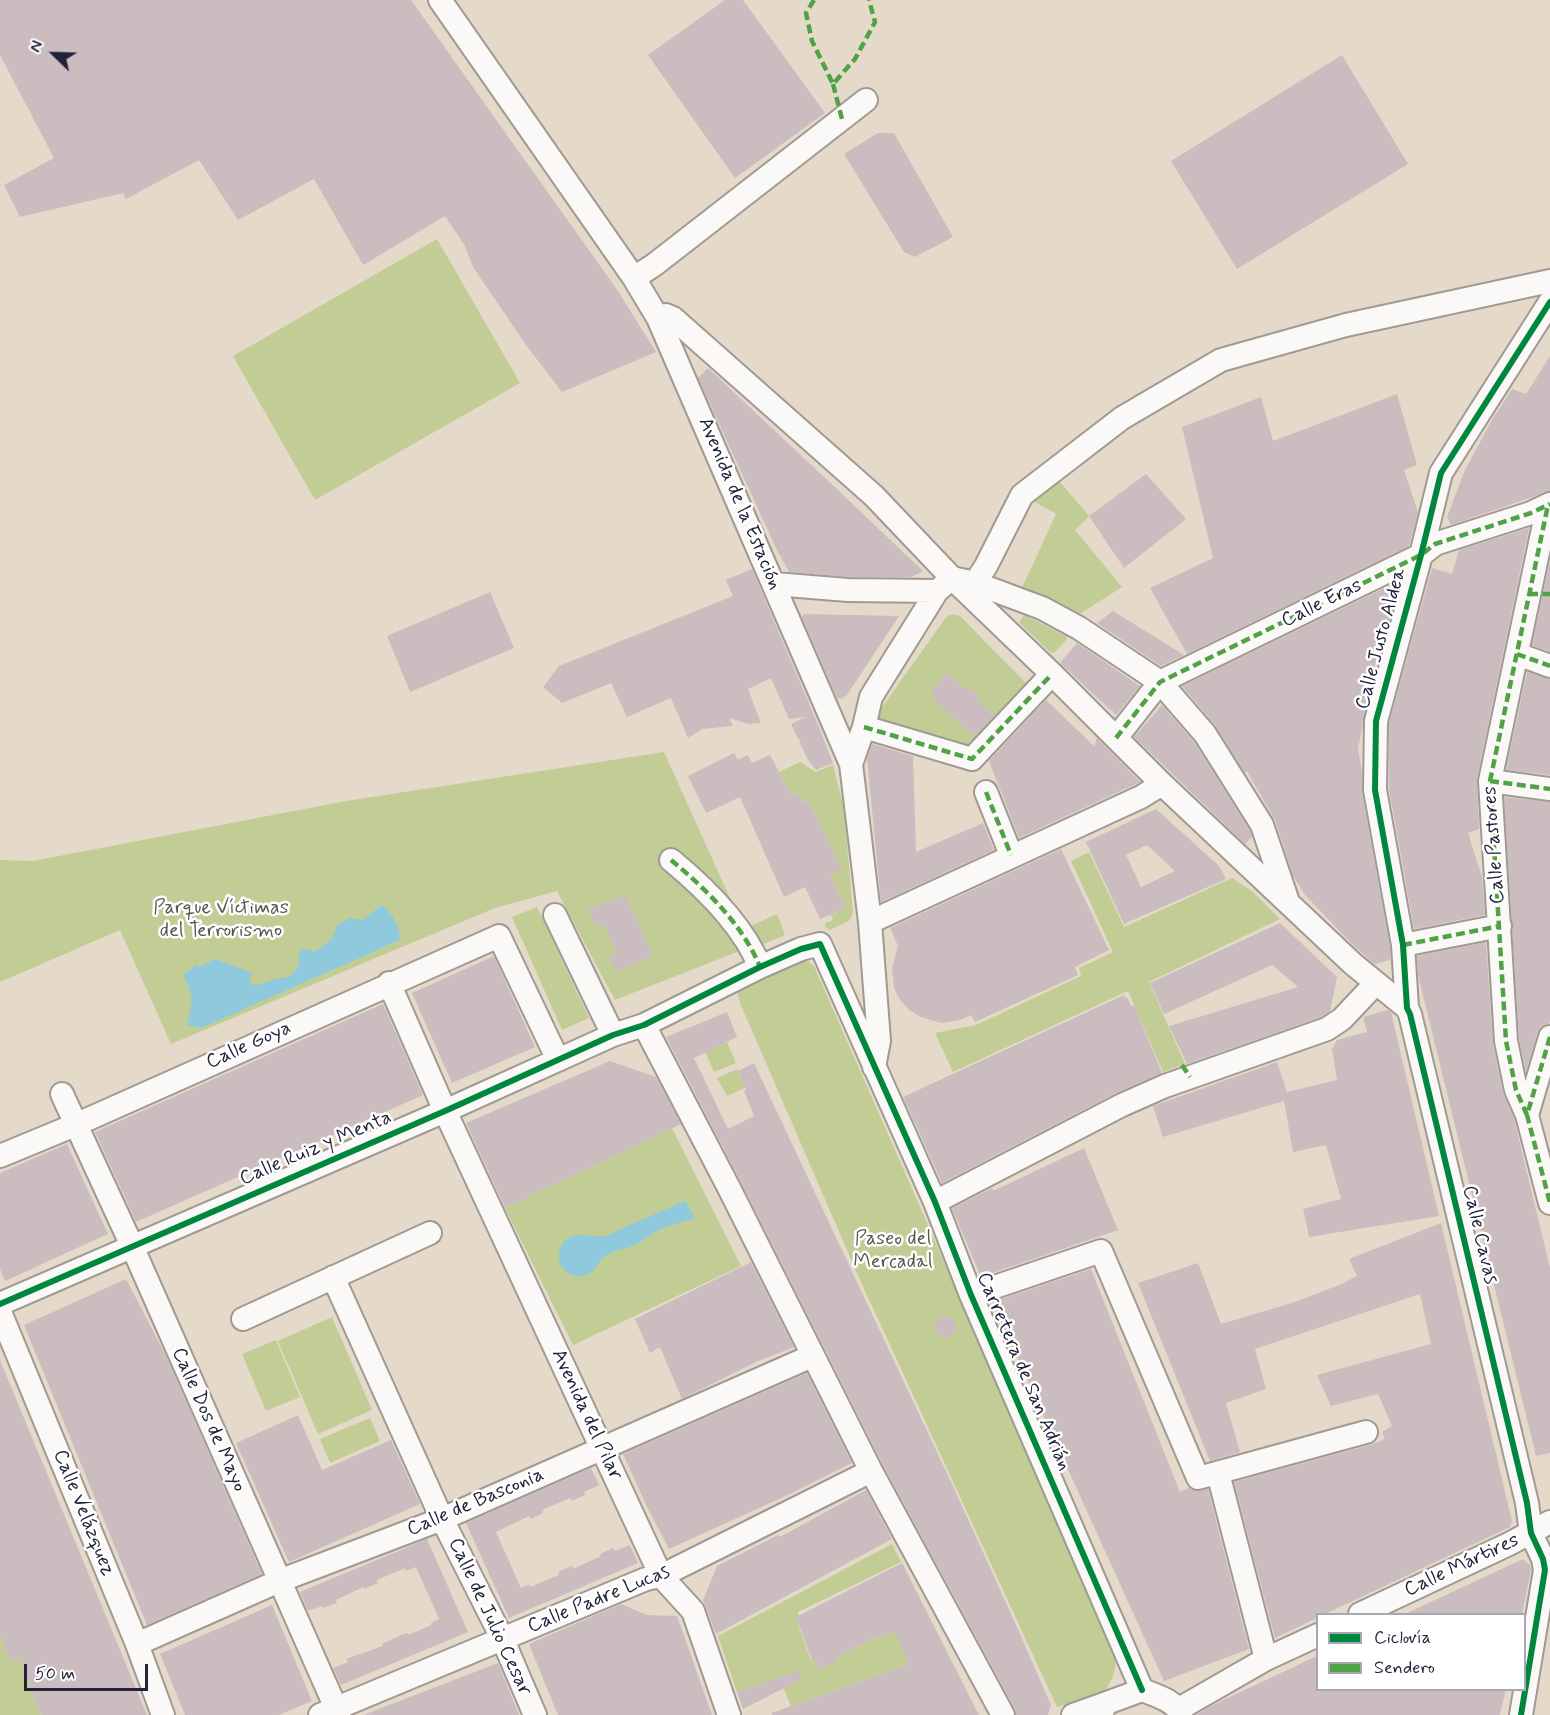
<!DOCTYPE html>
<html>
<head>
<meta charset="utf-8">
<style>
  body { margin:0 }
  #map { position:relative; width:1550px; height:1715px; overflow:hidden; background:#e5dac9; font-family:Mynerve,sans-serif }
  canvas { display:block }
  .legend { position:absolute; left:1316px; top:1613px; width:210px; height:78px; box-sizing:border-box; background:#fff; border:2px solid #a7a7b1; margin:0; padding:8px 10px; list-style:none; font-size:18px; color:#22223b }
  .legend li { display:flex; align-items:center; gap:12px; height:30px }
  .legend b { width:30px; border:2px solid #a7a7b1 }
  .north { position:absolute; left:24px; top:24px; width:60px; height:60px; -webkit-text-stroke:4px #fff; paint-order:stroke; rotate:293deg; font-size:16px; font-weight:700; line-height:24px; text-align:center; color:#22223b }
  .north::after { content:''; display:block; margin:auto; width:21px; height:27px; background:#22223b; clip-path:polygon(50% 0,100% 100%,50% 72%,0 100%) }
  .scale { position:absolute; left:24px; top:1664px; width:124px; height:27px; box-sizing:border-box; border:3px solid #22223b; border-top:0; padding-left:8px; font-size:18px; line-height:21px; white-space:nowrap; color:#22223b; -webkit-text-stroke:4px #fff; paint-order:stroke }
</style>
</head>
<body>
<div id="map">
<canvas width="1550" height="1715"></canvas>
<ul class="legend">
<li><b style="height:8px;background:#00873e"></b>Ciclovía</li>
<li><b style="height:8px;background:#50a245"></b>Sendero</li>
</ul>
<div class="north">N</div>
<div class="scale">50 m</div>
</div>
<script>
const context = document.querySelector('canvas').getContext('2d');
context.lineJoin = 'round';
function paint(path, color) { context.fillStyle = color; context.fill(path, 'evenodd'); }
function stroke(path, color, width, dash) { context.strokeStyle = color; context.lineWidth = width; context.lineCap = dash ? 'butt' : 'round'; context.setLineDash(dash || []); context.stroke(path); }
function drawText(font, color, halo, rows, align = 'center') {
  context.font = font + ' Mynerve,sans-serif'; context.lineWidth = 5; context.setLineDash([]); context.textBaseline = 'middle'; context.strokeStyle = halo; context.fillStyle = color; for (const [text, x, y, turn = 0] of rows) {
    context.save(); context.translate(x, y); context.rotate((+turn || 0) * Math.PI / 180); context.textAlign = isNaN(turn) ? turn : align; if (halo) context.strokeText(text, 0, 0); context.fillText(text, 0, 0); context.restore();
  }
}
paint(new Path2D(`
  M437 239 520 383 315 500 233 356Z
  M1060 482 1089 516 1075 530 1122 587 1080 614 1042 608 1021 590 1056 514 1022 495Z
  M952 614 960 616 1027 684 972 748 879 721 878 718 880 710 947 616Z
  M1024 615 1066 636 1067 639 1055 652 1051 653 1019 622Z
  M664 752 744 929 777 914 785 935 754 948 752 946 615 1000 557 891 495 908 171 1044 120 930 0 982V860L33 861 346 801Z
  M800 762 816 772 833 765 844 808 853 913 849 921 830 930 825 927V923L833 920 831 915 846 908 830 875 841 869 808 800 802 802 797 792 791 795 779 772Z
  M1089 852 1124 927 1232 878 1253 892 1280 919 1149 982 1185 1064 1163 1072 1128 991 953 1072 935 1033 976 1025 1081 976 1079 968 1113 952 1071 861Z
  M537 907 589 1018 562 1030 512 917Z
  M802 961H808L814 966 1103 1623C1116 1654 1123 1662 1104 1693L1057 1707 860 1280 740 1003 737 989Z
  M727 1042 736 1063 714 1072 705 1052Z
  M737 1069 745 1088 727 1096 717 1078Z
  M672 1128 741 1266 573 1345 505 1208Z
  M332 1317 372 1410 318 1434 278 1341Z
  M276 1340 300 1397 266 1411 242 1354Z
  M370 1418 380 1441 330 1463 320 1439Z
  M892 1544 901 1562 798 1612 800 1619 797 1621 811 1660 815 1659 819 1670 842 1654V1652L849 1651 877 1636 878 1639 926 1613 921 1660 791 1706 779 1678 737 1692 718 1636Z
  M0 1635 10 1660 20 1657 41 1715H0Z`), '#c1cd95');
paint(new Path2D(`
  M382 905C393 914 399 926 400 940L201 1028 187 1025C193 1006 194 992 183 975L196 965 199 967 215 959 252 973 249 981 253 985C266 985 264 982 273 980 287 976 290 980 299 965V952L304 949 315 952 332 939 336 927 340 923 350 918 362 920Z
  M685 1201 695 1218C683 1222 670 1225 659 1230 651 1234 644 1240 636 1244 626 1249 614 1250 605 1256 596 1263 597 1273 582 1276 574 1277 566 1273 562 1267 558 1261 558 1255 560 1249 568 1228 589 1238 605 1236Z`), '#8ec9dd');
paint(new Path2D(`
  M0 0H411L618 291 656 352 562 392 526 345 473 267 465 246 445 216 363 265 314 179 238 220 199 160 126 199 123 193 20 217 4 185 54 158 0 55Z
  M725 0H743L825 113 735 178 648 55Z
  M1342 55 1408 164 1237 269 1171 161Z
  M878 133H894L953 237 915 257 904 252 844 154Z
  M1550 356V491L1451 525 1447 517 1465 470 1492 420 1512 389 1526 394Z
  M708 368 822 475 923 571 911 577H849L789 572 776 548 698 378Z
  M1397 394 1417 465 1404 470 1418 512 1409 546 1187 654 1150 588 1213 558 1182 427 1261 397 1273 441Z
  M1146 474 1186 519 1124 568 1089 516Z
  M1529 528 1477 778 1479 829 1468 833 1482 877 1485 915 1414 929 1389 789V723L1432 568 1452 574 1459 550Z
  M1550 561V652L1532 645Z
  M752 569 816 720 833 763 816 770 808 760 799 741 801 740 798 739 791 724 806 717 789 719 771 678 748 689 761 723 748 724 729 718 733 726 702 729 688 738 671 698 627 717 611 683 562 703 543 687 559 666 733 596 726 580Z
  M1397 582V592L1378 661 1376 660 1358 749 1362 772V792L1390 947V960L1374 964 1352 944 1306 896 1293 876 1275 820 1247 771 1245 773 1215 725 1182 686Z
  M490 592 514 648 410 692 387 636Z
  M1113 611 1184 655 1161 666 1097 623Z
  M804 614 899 616 847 695 841 699 837 698 802 617Z
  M1077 643 1140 686 1116 715 1060 663Z
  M1527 672 1550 679V775L1506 770Z
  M948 673 965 689 967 687 978 695 976 698 990 711 996 713 978 733H970L932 697 934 694 932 691Z
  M1046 700 1094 746 1097 738 1140 782 1019 838 989 761Z
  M1162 705 1194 742 1250 831 1252 837 1245 844 1134 737Z
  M872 744 913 756 916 852 983 823 994 850 881 902 867 758Z
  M734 753 738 760 748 755 752 763 770 755 791 795 797 792 802 802 808 800 842 870 830 875 846 908 820 919 805 887 784 897 740 797 706 813 688 776Z
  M1504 797 1550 802V1019L1549 1024 1541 1027 1537 1033 1526 1071 1519 1039Z
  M1156 809 1219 866 1226 879 1124 924 1086 842ZM1147 845 1175 871 1141 887 1126 855Z
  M1061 849 1109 950 1075 967 1078 975 975 1022 971 1015 960 1020 941 1023 921 1017 909 1010 900 1000 894 988 892 968 898 946 890 928Z
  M625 895 653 955 616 972 609 956 617 952 603 923 596 927 588 910Z
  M1280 923 1337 977 1330 1011 1321 1017 1187 1064 1169 1026 1298 987 1272 965 1164 1014 1150 983Z
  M1486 942 1493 1044 1503 1093 1514 1119 1550 1268V1453L1536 1456 1418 975 1417 956Z
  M494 956 535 1047 452 1083 412 993Z
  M1124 995 1125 998 1127 997 1131 1006 1134 1005 1162 1073 1116 1093 942 1183 903 1097Z
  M383 1004 423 1095 136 1222 95 1132Z
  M1388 1010 1391 1012 1439 1216 1309 1237 1303 1209 1341 1199 1326 1145 1293 1152 1284 1101 1163 1137 1153 1106 1277 1062 1287 1092 1337 1080 1332 1049 1337 1040 1367 1032 1363 1017Z
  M727 1012 737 1037 694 1058 728 1129 754 1116 744 1091 746 1090 738 1071 754 1063 951 1482 1012 1616 1051 1705 1048 1715H1016L1015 1709 883 1465 741 1182 666 1037Z
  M610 1061 656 1077 681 1124 505 1208 466 1123Z
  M67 1144 108 1234 5 1281 0 1269V1173Z
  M1084 1148 1118 1230 981 1277 952 1208 992 1188 993 1191Z
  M1441 1223 1512 1521 1510 1527 1325 1614H1317V1618L1275 1638 1234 1482 1370 1445 1385 1439 1382 1432 1392 1426 1378 1394 1331 1406 1317 1375 1431 1344 1420 1294 1255 1349 1266 1389 1226 1403 1240 1452 1210 1461 1138 1283 1198 1263 1221 1324 1295 1302 1339 1285 1357 1276 1349 1259Z
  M751 1262 794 1347 756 1362 682 1399 660 1347 650 1353 635 1319Z
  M1091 1269 1180 1492 1189 1488 1196 1491 1208 1489 1249 1649 1164 1681 992 1302Z
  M126 1279 166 1356 262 1574 147 1625 24 1325Z
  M947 1315 956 1322 955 1334 945 1339 935 1332 936 1320Z
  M0 1360 147 1715H41L20 1657 10 1661 0 1635Z
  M807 1373 852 1463 790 1494 669 1549 647 1507 623 1454Z
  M298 1415 322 1470 391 1440 420 1504 289 1562 236 1443Z
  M591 1468 599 1485 584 1492 585 1495 572 1501 570 1498 542 1510 543 1513 531 1519 529 1516 496 1532 521 1588 529 1584 530 1587 559 1575 558 1572 572 1566 573 1569 601 1556 600 1554 613 1548 615 1551 630 1545 638 1563 509 1618 466 1523Z
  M866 1490 892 1539 716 1634 703 1600 717 1566 778 1535 780 1537Z
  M427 1539 468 1632 341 1685 333 1668 348 1662 346 1659 383 1646 382 1644 401 1635 408 1633 409 1635 431 1625V1623L439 1619 416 1567 406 1571 405 1568 377 1580 378 1583 364 1589 363 1587 336 1600 337 1603 323 1608 322 1606 308 1611 300 1592Z
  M1523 1559 1530 1565 1531 1570 1522 1614H1405Z
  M902 1563 979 1715H772V1713L909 1664 894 1631 878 1640 877 1636 837 1657 838 1660 819 1670 815 1659 812 1660 796 1617Z
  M621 1604 647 1615 677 1616 712 1715H558L529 1644Z
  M272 1605 312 1701 279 1715H185L160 1654Z
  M1317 1656V1689H1506L1500 1715H1196L1215 1704Z
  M498 1663 519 1715H366V1714Z
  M798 1671 802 1679 743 1709 737 1692Z`), '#cbbcc0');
const minor = new Path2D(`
  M440 0 634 278 658 318 851 764 870 922 879 1041 874 1067
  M634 278 654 265 866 100
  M658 318 666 315 673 318 874 496 952 578 1052 674 1162 784 1353 964 1407 1008
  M975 583 986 566 1022 495 1122 418 1221 360 1346 325 1550 281
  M774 584 848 590 937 591
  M1517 654 1550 666
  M864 727 972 759 1052 674
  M1116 738 1160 682 1421 555 1435 544 1531 513 1550 504
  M851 764 864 727 871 697 937 591 952 578 975 583 1042 608 1079 628 1160 682 1205 734 1262 825 1287 899
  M1490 781 1550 789
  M986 792 1011 855
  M671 860C705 888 743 925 760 967
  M555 915 613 1035
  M870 922 1141 797 1162 784
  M1403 945 1500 926
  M389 983 445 1111 661 1576 693 1611 729 1715
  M644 1025 729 1188 871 1471 1003 1715
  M1550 1037 1527 1115 1550 1203
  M62 1094 132 1246 339 1715
  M1527 1115 1516 1090 1506 1041 1490 781 1548 505
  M0 1156 75 1125 499 936 558 1060
  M935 1202 1122 1105 1165 1086 1327 1029 1342 1019 1376 983
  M333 1277 442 1519 503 1640 535 1715
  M971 1295 1101 1251 1198 1478 1366 1432
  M0 1304 445 1111 613 1035 644 1025 760 967 801 949 820 944 935 1202 971 1295 1142 1690
  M0 1312 137 1644 163 1715
  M243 1319 430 1233
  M1218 1473 1266 1659
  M1360 1614 1509 1544 1550 1522
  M137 1644 279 1581 442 1519 812 1356
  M1179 1709 1266 1659 1318 1635
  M320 1715 646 1579 661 1576 871 1471
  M1073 1715 1104 1704
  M1102 1715 1104 1704 1142 1690C1155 1695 1176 1701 1181 1715
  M1521 1715 1545 1570 1543 1559 1531 1533 1527 1503 1410 1014 1407 1008 1403 945 1375 790 1376 721 1421 555 1441 473 1550 302`);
stroke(minor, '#a09a93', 26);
stroke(minor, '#fbf9f7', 22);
stroke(new Path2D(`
  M814 0 806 13 812 41 833 84 855 59 875 22 869 0
  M833 84 842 119
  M1529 594H1550
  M1517 654 1550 666
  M864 727 972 759 1052 674
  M1116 738 1160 682 1421 555 1435 544 1531 513 1550 504
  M1490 781 1550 789
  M986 792 1011 855
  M671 860C705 888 743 925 760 967
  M1403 945 1500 926
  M1550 1037 1527 1115 1550 1203
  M1182 1065 1190 1077
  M1527 1115 1516 1090 1506 1041 1490 781 1548 505`), '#50a245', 4.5, [9, 4.5]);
stroke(new Path2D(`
  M0 1304 445 1111 613 1035 644 1025 760 967 801 949 820 944 935 1202 971 1295 1142 1690
  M1521 1715 1545 1570 1543 1559 1531 1533 1527 1503 1410 1014 1407 1008 1403 945 1375 790 1376 721 1421 555 1441 473 1550 302`), '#00873e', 6);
drawText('20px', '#22223b', '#fff', [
  ["Avenida de la Estación",739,504,67],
  ["Calle Eras",1322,604,-26],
  ["Calle Justo Aldea",1382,639,-75],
  ["Calle Pastores",1495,845,-94],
  ["Calle Goya",249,1046,-24],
  ["Calle Ruiz y Menta",316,1149,-23],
  ["Calle Cavas",1479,1235,77],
  ["Carretera de San Adrián",1023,1372,67],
  ["Avenida del Pilar",586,1415,65],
  ["Calle Dos de Mayo",208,1420,66],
  ["Calle de Basconia",476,1503,-23],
  ["Calle Velázquez",83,1513,68],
  ["Calle Mártires",1462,1566,-25],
  ["Calle Padre Lucas",599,1600,-22],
  ["Calle de Julio Cesar",489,1617,65]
]);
drawText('20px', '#505a4c', '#fff', [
  ["Parque Víctimas",221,909],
  ["del Terrorismo",221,932],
  ["Paseo del",893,1240],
  ["Mercadal",893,1263]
]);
</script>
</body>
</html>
